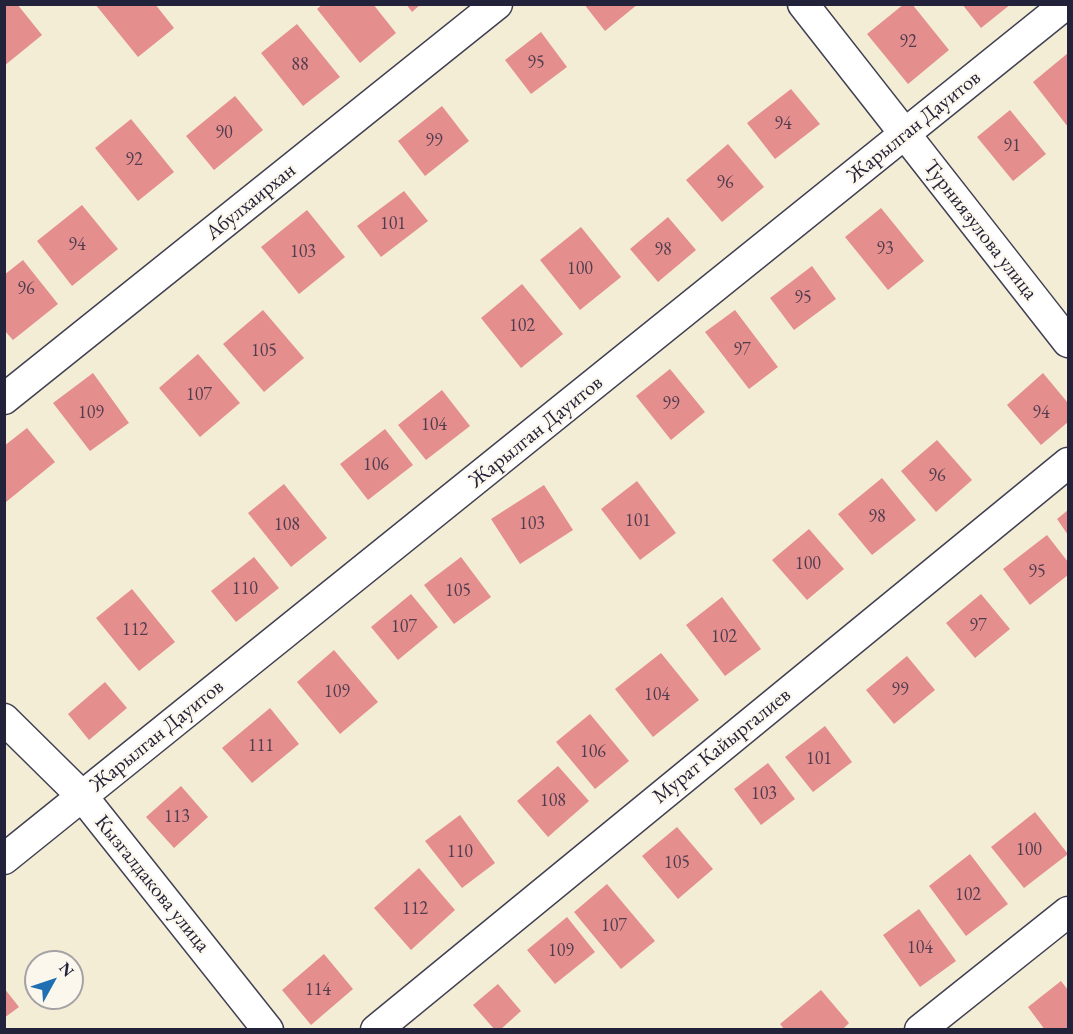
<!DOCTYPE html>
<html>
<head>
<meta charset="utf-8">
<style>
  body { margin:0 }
  #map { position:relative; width:1073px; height:1034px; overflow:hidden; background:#f3edd6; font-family:"EB Garamond",serif }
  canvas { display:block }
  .frame { position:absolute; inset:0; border:6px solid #22223b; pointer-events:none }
  .north { position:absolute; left:24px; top:950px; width:60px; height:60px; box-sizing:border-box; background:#fbf7ec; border:2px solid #a4a2a5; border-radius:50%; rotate:50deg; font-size:16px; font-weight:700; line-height:24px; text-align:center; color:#22223b }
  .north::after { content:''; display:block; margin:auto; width:21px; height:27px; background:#1f6fb2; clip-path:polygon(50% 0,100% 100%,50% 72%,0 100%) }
</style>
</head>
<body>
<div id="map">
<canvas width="1073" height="1034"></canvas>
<div class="frame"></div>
<div class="north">N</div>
</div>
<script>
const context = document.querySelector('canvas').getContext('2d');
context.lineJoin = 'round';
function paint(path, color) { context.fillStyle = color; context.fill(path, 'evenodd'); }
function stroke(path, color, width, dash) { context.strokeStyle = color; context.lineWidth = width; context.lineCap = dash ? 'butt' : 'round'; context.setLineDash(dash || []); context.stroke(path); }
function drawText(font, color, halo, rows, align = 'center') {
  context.font = font + ' "EB Garamond",serif'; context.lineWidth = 4.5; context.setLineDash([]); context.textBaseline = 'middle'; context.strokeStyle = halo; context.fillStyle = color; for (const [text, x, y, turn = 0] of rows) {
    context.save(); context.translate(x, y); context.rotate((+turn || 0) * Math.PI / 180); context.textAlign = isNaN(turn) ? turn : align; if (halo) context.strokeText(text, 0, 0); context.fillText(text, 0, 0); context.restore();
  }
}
paint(new Path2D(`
  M4 4H17L42 35 4 66Z
  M95 4H155L174 28 138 57Z
  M323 4H373L396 33 360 63 317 9Z
  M406 4H421L412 12Z
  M584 4H638L605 31Z
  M904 4H912L949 50 908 84 867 34Z
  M962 4H1011L981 28Z
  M297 24 340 77 303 106 261 53Z
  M541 32 567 67 531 94 505 60Z
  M1068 53V127L1033 82Z
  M791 89 820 124 775 159 747 123Z
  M235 96 263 130 214 170 186 136Z
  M442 106 469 141 425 176 398 141Z
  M1010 110 1046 154 1013 181 977 137Z
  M131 119 174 172 138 201 95 148Z
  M728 144 764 187 722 222 686 180Z
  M404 191 428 221 381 257 357 226Z
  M82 205 118 249 72 286 37 241Z
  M881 208 924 261 888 290 845 237Z
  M307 210 345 257 299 294 261 247Z
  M668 217 696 250 658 282 630 249Z
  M581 227 621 277 580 310 540 260Z
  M23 260 58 304 13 340 4 330V275Z
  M812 266 836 299 794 330 770 298Z
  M522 284 563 334 521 368 481 318Z
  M263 310 304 358 264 392 223 344Z
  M735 310 778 367 749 389 705 332Z
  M198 354 240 403 200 437 159 388Z
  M670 369 705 412 671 440 636 396Z
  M93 373 129 423 90 451 53 403Z
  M1043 373 1068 403V422L1041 445 1007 405Z
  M442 390 470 426 426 460 398 425Z
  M27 428 55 462 6 502 4 446Z
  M385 429 413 465 368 500 340 464Z
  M937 440 972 480 936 512 901 471Z
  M882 478 916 520 872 555 838 514Z
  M637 481 676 533 640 560 601 509Z
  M284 484 327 538 291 567 248 513Z
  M544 485 573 530 520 564 491 519Z
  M1068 510V535L1057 519Z
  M809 529 844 569 807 600 772 560Z
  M1047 535 1068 562V575L1030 605 1003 569Z
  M254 557 279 588 236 622 211 591Z
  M461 557 491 597 454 624 424 585Z
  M132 589 175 642 139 671 96 618Z
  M411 594 438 627 398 660 371 627Z
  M981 594 1010 629 975 658 946 623Z
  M722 597 761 649 725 676 686 625Z
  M334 650 378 702 340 734 297 682Z
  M661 653 699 700 653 737 615 689Z
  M907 656 935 690 894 724 866 690Z
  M105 682 127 708 89 740 68 714Z
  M270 708 299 744 252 783 222 748Z
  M590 714 629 761 595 789 556 742Z
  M825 726 852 762 813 792 785 757Z
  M768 763 795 799 761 825 734 789Z
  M558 766 589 801 548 837 517 801Z
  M181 786 208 817 174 848 146 817Z
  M1035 812 1068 854 1024 888 991 847Z
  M460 815 495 863 462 888 425 841Z
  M677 827 713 869 678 899 642 856Z
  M970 854 1008 904 966 936 929 886Z
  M419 868 455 910 411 950 374 908Z
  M607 884 655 941 621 969 574 912Z
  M919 909 956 961 920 987 883 935Z
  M567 917 595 952 555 984 527 950Z
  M324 954 353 989 311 1025 282 990Z
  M1061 981 1068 990V1030H1045L1028 1007Z
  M498 984 521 1011 500 1030H495L473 1005Z
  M4 988 19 1007 4 1018Z
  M821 990 849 1023 842 1030H785L780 1024Z`), '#e48e8d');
const minor = new Path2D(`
  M803 4 1068 342
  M4 399 497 4
  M4 719 82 796 268 1030
  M4 859 1066 4
  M376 1030 1068 463
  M920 1030 1068 912`);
stroke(minor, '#414052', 33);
stroke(minor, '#fff', 30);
drawText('18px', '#523d50', null, [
  ["92",908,42],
  ["95",536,63],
  ["88",300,65],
  ["94",783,124],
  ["90",224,133],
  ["99",434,141],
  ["91",1012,146],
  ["92",134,160],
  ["96",725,183],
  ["101",393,224],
  ["94",77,245],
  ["93",885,249],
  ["98",663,250],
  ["103",303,252],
  ["100",580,269],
  ["96",26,289],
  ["95",803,298],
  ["102",522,326],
  ["97",742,350],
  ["105",264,351],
  ["107",199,395],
  ["99",671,404],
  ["109",91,413],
  ["94",1041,413],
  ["104",434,425],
  ["106",376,465],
  ["96",937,476],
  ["98",877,517],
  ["101",638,521],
  ["103",532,524],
  ["108",287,525],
  ["100",808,564],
  ["95",1037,572],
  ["110",245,589],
  ["105",458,591],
  ["97",978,626],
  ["107",404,627],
  ["112",135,630],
  ["102",724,637],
  ["99",900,690],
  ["109",337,692],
  ["104",657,695],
  ["111",261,746],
  ["106",593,752],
  ["101",819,759],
  ["103",764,794],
  ["108",553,801],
  ["113",177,817],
  ["100",1029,850],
  ["110",460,852],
  ["105",677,863],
  ["102",968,895],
  ["112",415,909],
  ["107",614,926],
  ["104",920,948],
  ["109",561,951],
  ["114",318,990]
]);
drawText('21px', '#22223b', '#fbf7ec', [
  ["Жарылган Дауитов",914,127,-39],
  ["Абулхаирхан",251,202,-39],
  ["Турниязулова улица",980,230,52],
  ["Жарылган Дауитов",536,432,-39],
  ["Жарылган Дауитов",157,736,-39],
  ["Мурат Кайыргалиев",722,746,-39],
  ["Кызгалдакова улица",152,884,51]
]);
</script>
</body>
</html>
